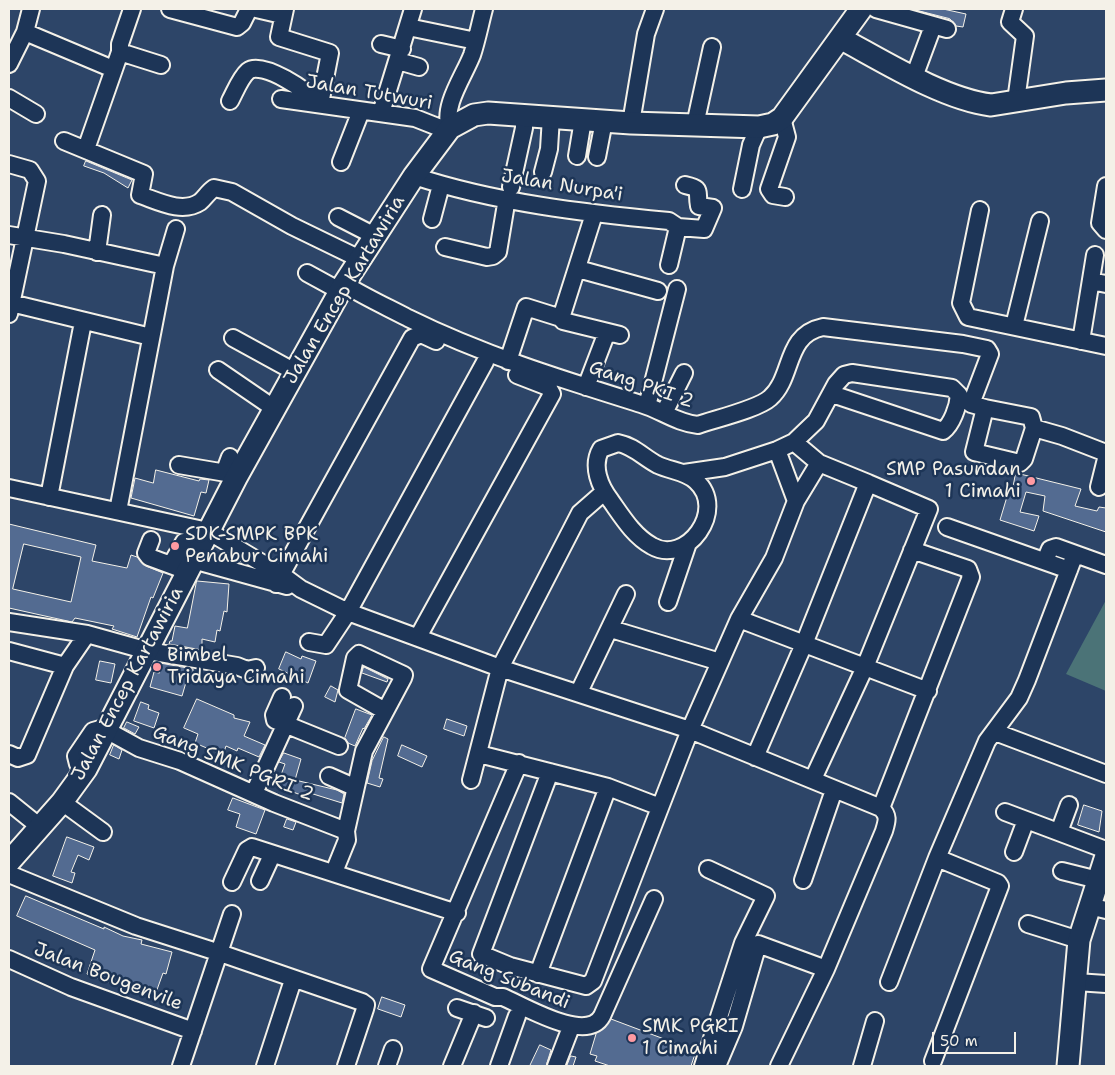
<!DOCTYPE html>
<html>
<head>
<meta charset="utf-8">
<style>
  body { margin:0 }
  #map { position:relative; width:1115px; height:1075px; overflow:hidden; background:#2d4568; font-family:"Shantell Sans",sans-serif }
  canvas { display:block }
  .frame { position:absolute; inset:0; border:10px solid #f4f1e8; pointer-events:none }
  .scale { position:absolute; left:932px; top:1032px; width:84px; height:22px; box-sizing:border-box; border:2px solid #f4f1e8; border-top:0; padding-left:6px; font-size:15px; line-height:18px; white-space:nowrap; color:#f4f1e8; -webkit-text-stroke:4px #1d3557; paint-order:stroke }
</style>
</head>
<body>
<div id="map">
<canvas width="1115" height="1075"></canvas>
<div class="frame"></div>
<div class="scale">50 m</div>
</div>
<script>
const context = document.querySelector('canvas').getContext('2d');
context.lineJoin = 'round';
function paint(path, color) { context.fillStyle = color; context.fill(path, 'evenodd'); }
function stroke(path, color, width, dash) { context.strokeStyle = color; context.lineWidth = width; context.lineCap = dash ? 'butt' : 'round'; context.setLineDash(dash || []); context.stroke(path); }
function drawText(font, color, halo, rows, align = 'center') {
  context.font = font + ' "Shantell Sans",sans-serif'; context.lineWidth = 5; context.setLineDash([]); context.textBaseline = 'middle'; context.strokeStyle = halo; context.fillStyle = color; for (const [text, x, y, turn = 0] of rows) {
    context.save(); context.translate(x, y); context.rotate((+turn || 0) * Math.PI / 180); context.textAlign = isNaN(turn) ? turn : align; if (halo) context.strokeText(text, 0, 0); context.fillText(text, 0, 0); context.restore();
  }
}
paint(new Path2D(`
  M1106 600V691L1066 674Z`), '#4b7377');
const building = new Path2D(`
  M912 9H943L966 14 963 27 956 26 950 19Z
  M86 161 132 180 128 188 104 173 84 166Z
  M156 470 199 481 200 479 209 480 206 493 201 492 194 516 131 498 135 478 153 483Z
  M1016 473 1081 489 1075 506 1097 511 1099 507 1106 508V532L1043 511 1045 496 1026 492 1020 512 1039 516 1034 531 1000 520 1009 490H1012Z
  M9 524 96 545 92 561 127 568 131 555 137 557 146 566 163 573 153 598 151 597 137 637 112 629 114 626 75 618 72 622 9 608ZM24 544 81 557 71 602 13 589Z
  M197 581 229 584 227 612 224 611 220 631 217 630 215 642 202 639V650L169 644 170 641H172L175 626 187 628Z
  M286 652 301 659 302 656 316 661 308 683 279 669Z
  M100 661 115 664 111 683 96 680Z
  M160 663 193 669V673L189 672 182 696 150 687 154 672 159 673Z
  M364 667 388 679 387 682 362 673Z
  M331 686 338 690 335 702 325 697Z
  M197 699 234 715V718L250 722 244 736 265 745 259 757 238 748 237 751 226 746 223 755 195 743 198 734 184 728Z
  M141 702 149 705 148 709 159 713 154 728 134 721Z
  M356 709 372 715 364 729 363 728 355 746 348 743 345 738Z
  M447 719 467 726 464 736 444 729Z
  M127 722 139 727 135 734 124 728Z
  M384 737 388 739 379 778 383 779 380 787 367 783 372 761Z
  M114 745 122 750 119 759 110 755Z
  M402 745 427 756 422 767 398 756Z
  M284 753 301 759 295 780 337 790 344 794 342 803 310 793 308 800 300 798 301 795 277 786 285 764 279 762Z
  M233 798 265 810 256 834 236 827 240 814 228 810Z
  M1084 805 1102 811 1099 832 1078 825Z
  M287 819 296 822 293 830 284 827Z
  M67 837 94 847 89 860 78 855 71 872 75 873 72 883 53 876Z
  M26 896 104 929V927L123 936 142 940 141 944 172 952 166 974 163 973 154 998 87 974 95 950 17 916Z
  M382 997 405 1005 401 1017 378 1009Z
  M611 1019 696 1051 691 1066H610L595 1061 597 1056 590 1054 596 1034Z
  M540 1045 551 1050 546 1066H530Z
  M571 1056 576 1057 573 1066H567Z`);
paint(building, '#536b91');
stroke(building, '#f4f1e8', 1);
const minor = new Path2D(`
  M170 9 237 27 242 23 249 9
  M256 9 282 15
  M285 9 279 37 330 53 320 104
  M876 9 947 29
  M1014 9 1010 22 1025 36 1016 101
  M408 27 476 41
  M25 32 113 69
  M381 44 402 49
  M120 52 161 65
  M398 61 419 67
  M9 64 25 32 31 9
  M914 77 933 26
  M9 98 36 114
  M281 99 415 118 448 131
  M230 101C235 92 240 78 248 71 262 60 310 92 319 104
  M381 113 413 9
  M782 118 787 137 769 189 773 195 785 197
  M631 123 646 34 655 9
  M695 125 712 47
  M450 128C442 106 464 76 472 55 477 40 480 24 484 9
  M64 141 144 174 140 195C158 201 182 214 200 202 205 198 208 192 214 188L232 192 292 226 360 259
  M86 149 120 52V44L132 9
  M577 156 583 120
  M597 157 604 121
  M341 162 361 111
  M9 164 30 170 37 181 9 314
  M543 172 549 149 551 117
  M414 176C496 203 584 213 669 221L678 227 704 229 713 208 699 206C696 191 703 189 685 185
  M1106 186 1100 223 1106 230
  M511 187 524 128V116
  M742 189 751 145 759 127
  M980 210 961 303 968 317 1106 346
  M594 214 561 318 563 321 620 335
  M338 217 375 236
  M432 219 441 185
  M9 235 64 244 165 266
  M445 247 487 257 493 256 498 252 507 198
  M97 252 102 215
  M669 265 678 227
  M578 269 658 291
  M307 273 340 291
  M1091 281 1106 284
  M344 284C365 297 387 307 408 318 483 355 561 379 641 404 661 410 677 423 698 425 715 419 758 409 770 398 794 377 784 335 823 327L963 344 987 349 990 354 971 404 985 408
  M11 303 151 337
  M1014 326 1040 221
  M233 338 295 372
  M1081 341 1095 255
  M508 361 526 307 561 318
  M218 370 275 409
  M586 387 607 332
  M647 406 677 289
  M664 413 684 373
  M1034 428 1031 417 985 408 974 452 1020 463 1024 459 1034 428 1062 436 1106 453
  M794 442 819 463 868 483
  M618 443C634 446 644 458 658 465 671 471 685 471 696 481 728 510 686 566 652 546 634 536 623 518 611 501 600 487 591 466 601 449Z
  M777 450 796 501
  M230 457 227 465 241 469
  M179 465 226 473 236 478
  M684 473 725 467 777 450 794 442 816 421 836 384 844 375 852 373 952 388 959 395C958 407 952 424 943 431L832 394
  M1099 487 1106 459
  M9 488 208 531 282 575 301 589 348 612 500 668 690 730 881 808C889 816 887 821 884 831L826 969 779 1066
  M49 497 83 322
  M118 511 165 266 176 229
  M947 527 1069 570
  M151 540 146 553 149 557 187 571
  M193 560 287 586
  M1045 561 1050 549 1056 547 1106 565
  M171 565 184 542 201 545
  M276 584 412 338 421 334 436 341
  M668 602 688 543
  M739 619 928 691
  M9 622 87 634 148 651 237 666 247 670 256 668
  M611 629 720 662
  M418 637 552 394 548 387 517 375
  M309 642 326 645 348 612 485 362
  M9 651 65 666
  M579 692 626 594
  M282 697 274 715 275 720 339 746
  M995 732 1106 774
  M9 754 18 758 27 755 65 666 87 634
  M479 754 608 787 660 807
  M755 757 804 644 868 483 929 509 865 667 813 779
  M519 763 431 969 495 997H503C524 1006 587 1044 602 1016L654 899
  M86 769 78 764 76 756 93 731 100 729 108 731 139 748 180 761 274 803 346 831
  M550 772 481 954 510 966 586 986 593 981 690 730 739 619 774 558 796 501 819 463
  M329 776 354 787
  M471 780 500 668 580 513 604 492
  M254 793 294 706
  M9 802 40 827
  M62 802 103 832
  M881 808 971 577 968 569 912 550
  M1005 812 1106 850
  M1059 832 1069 805
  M1014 852 1026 820
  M1062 871 1098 880
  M334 872 347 840 346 831 364 751 403 678 404 675 359 654 355 658 348 690 385 711
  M9 874 136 926 220 953 362 1002 366 1005 365 1009 346 1066
  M803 880 834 790
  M260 881 272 855
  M232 882 247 850 252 847 457 913
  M1089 906 1106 910
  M1028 924 1079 940
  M9 959 71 987 193 1031
  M538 974 608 787
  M889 982 937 858 987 741 1019 698 1027 680 1075 554
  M1076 982 1106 984
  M457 1008 486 1018
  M933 1061 1000 886 998 883 937 858
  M181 1066 232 914
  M265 1066 293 980
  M387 1066 393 1049
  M452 1066 474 1013
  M499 1066 517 1016
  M556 1066 571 1027
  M703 1066 743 943 766 896 708 869
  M717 1066 734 1026 758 944 826 969
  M862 1066 875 1021`);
const major = new Path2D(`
  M840 38C883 61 943 99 991 105L1066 93 1106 90
  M9 862 62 802 86 769 236 478 344 284 414 176 450 128 474 115 488 113 631 123 759 127 773 124 782 118 861 9
  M1068 1066 1079 940 1106 856`);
stroke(minor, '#f4f1e8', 20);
stroke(major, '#f4f1e8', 25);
stroke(minor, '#1d3557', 16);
stroke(major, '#1d3557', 21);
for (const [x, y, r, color] of [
  [1031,481,5,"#ff9aa2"],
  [175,546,5,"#ff9aa2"],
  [157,667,5,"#ff9aa2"],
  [632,1038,5,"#ff9aa2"]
]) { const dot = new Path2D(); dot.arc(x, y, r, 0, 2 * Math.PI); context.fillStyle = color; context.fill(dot); stroke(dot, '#1d3557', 2); }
drawText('19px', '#f4f1e8', '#1d3557', [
  ["Jalan Tutwuri",369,93,10],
  ["Jalan Nurpa'i",562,186,9],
  ["Jalan Encep Kartawiria",345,290,-59],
  ["Gang PKI 2",641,385,19],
  ["Jalan Encep Kartawiria",128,684,-62],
  ["Gang SMK PGRI 2",233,764,22],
  ["Jalan Bougenvile",108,977,21],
  ["Gang Subandi",509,980,22]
]);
drawText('19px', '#f4f1e8', '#1d3557', [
  ["SMP Pasundan",1021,470,"right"],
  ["1 Cimahi",1021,492,"right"],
  ["SDK-SMPK BPK",185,535],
  ["Penabur Cimahi",185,557],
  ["Bimbel",167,656],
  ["Tridaya Cimahi",167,678],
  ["SMK PGRI",642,1027],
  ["1 Cimahi",642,1049]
], 'left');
</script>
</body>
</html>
